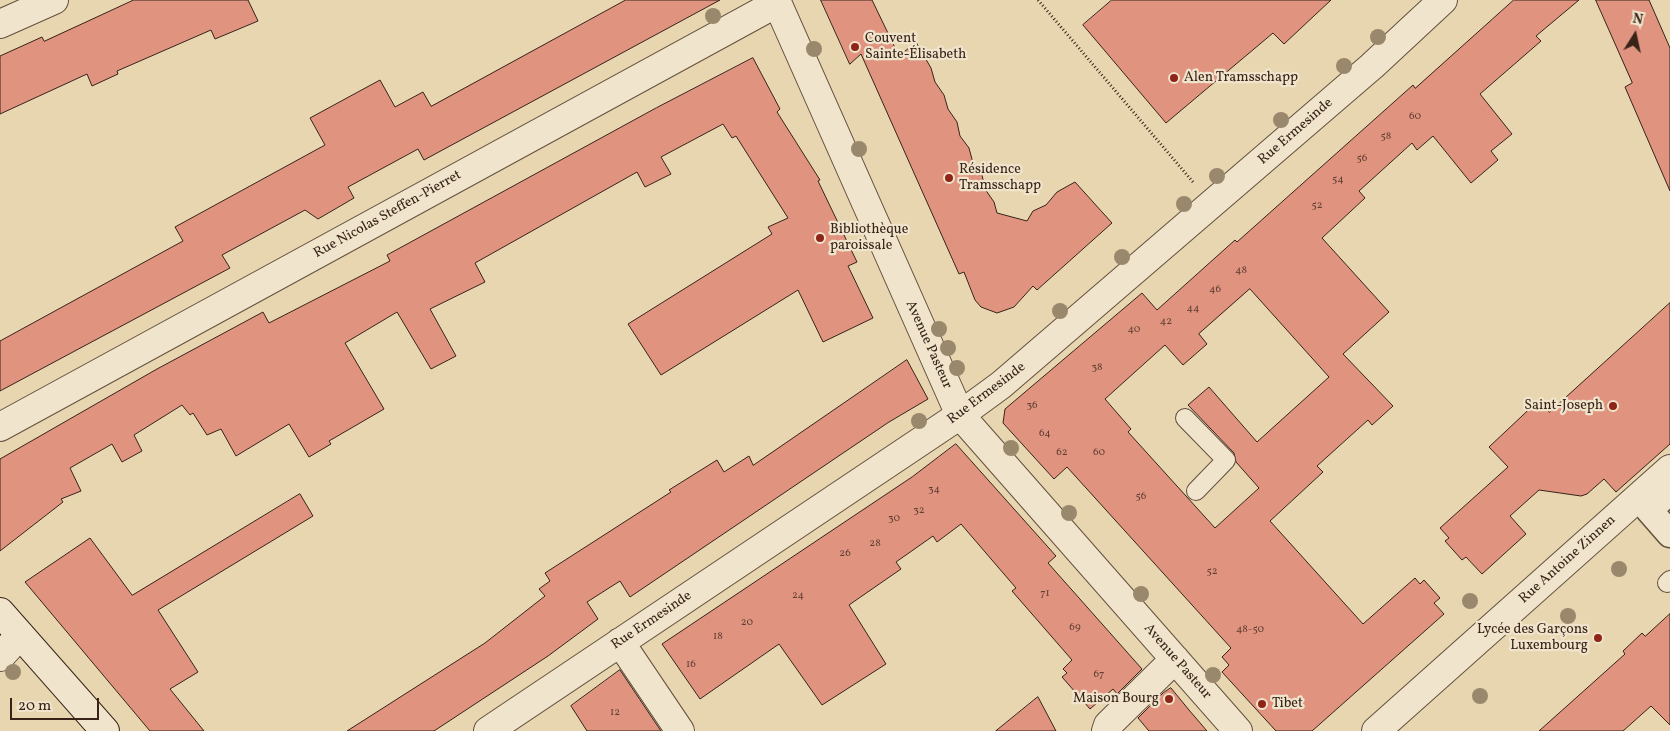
<!DOCTYPE html>
<html>
<head>
<meta charset="utf-8">
<style>
  body { margin:0 }
  #map { position:relative; width:1670px; height:731px; overflow:hidden; background:#e8d6b1; font-family:Vollkorn,serif }
  canvas { display:block }
  .north { position:absolute; left:1610px; top:10px; width:50px; height:50px; -webkit-text-stroke:4px #f0e4cc; paint-order:stroke; rotate:10deg; font-size:14px; font-weight:700; line-height:20px; text-align:center; color:#372318 }
  .north::after { content:''; display:block; margin:auto; width:18px; height:22px; background:#372318; clip-path:polygon(50% 0,100% 100%,50% 72%,0 100%) }
  .scale { position:absolute; left:10px; top:698px; width:89px; height:22px; box-sizing:border-box; border:2px solid #372318; border-top:0; padding-left:6px; font-size:15px; line-height:18px; white-space:nowrap; color:#372318; -webkit-text-stroke:4px #f0e4cc; paint-order:stroke }
</style>
</head>
<body>
<div id="map">
<canvas width="1670" height="731"></canvas>
<div class="north">N</div>
<div class="scale">20 m</div>
</div>
<script>
const context = document.querySelector('canvas').getContext('2d');
context.lineJoin = 'round';
function paint(path, color) { context.fillStyle = color; context.fill(path, 'evenodd'); }
function stroke(path, color, width, dash) { context.strokeStyle = color; context.lineWidth = width; context.lineCap = dash ? 'butt' : 'round'; context.setLineDash(dash || []); context.stroke(path); }
function drawText(font, color, halo, rows, align = 'center') {
  context.font = font + ' Vollkorn,serif'; context.lineWidth = 4.5; context.setLineDash([]); context.textBaseline = 'middle'; context.strokeStyle = halo; context.fillStyle = color; for (const [text, x, y, turn = 0] of rows) {
    context.save(); context.translate(x, y); context.rotate((+turn || 0) * Math.PI / 180); context.textAlign = isNaN(turn) ? turn : align; if (halo) context.strokeText(text, 0, 0); context.fillText(text, 0, 0); context.restore();
  }
}
const building = new Path2D(`
  M134 0H248L258 21 215 39 211 30 117 71 118 74 92 86 87 74 0 114V56L42 37 44 41Z
  M626 0H720L424 160 418 149 348 187 354 198 318 219 305 210 222 255 230 268 0 391V341L183 241 175 227 325 145 310 118 380 80 395 107 423 92 431 106Z
  M821 0H872L899 56 916 42 931 68 935 82 944 95 948 109 957 122 960 136 969 148 973 163 982 175 985 189 994 202 997 213 1027 221 1033 211 1046 205 1057 192 1075 182 1112 223 1037 290 1033 286 1014 307 997 313 981 307 975 300 964 272 959 274 861 54 850 64Z
  M1112 0H1331L1284 44 1273 33 1166 123 1083 25Z
  M1514 0H1579L1536 36 1541 41 1480 94 1512 134 1491 151 1498 160 1471 183 1433 136 1417 150 1412 143 1359 191 1365 198 1322 238 1389 312 1343 354 1393 406 1372 425 1368 420 1317 466 1323 472 1270 521 1363 624 1415 578 1420 584 1424 580 1440 598 1434 603 1444 614 1312 731H1276L1222 672 1229 665 1222 657 1231 648 1067 467 1054 479 1003 423 1005 409 1142 293 1157 310 1235 240 1237 242 1413 85 1415 88ZM1250 289 1329 377 1257 442 1209 387 1188 405 1234 453 1236 462 1259 488 1215 528 1128 432 1131 429 1105 399 1165 345 1183 365 1207 344 1199 334Z
  M1596 0H1649L1670 48V191L1625 87 1632 83Z
  M753 58 780 109 777 112 820 180 818 181 857 262 848 266 873 318 823 342 798 290 661 375 628 324 772 234 768 227 788 218 736 136 732 138 723 124 661 157 671 174 645 187 637 172 475 263 485 282 430 309 456 356 431 369 397 312 345 343 384 409 329 441 331 444 309 457 289 424 236 456 221 429 207 435 193 413 190 415 182 405 134 435 142 451 122 462 112 444 70 468 81 491 61 499 63 502 0 551V459L157 369 263 312 269 323 390 261 387 255 656 108Z
  M1670 303V444L1616 492 1604 479 1587 494 1581 496 1539 490 1510 516 1526 534 1482 574 1466 557 1462 560 1445 541 1449 538 1440 528 1508 467 1489 447 1539 400 1549 412Z
  M907 360 928 399 889 422 630 597 620 581 587 602 598 619 548 656 434 731H347L485 643 545 596 539 589 550 581 545 573 671 492 669 490 717 460 724 472 749 456 753 465Z
  M956 444 1056 556 1048 563 1142 669 1117 694 1113 689 1090 709 1062 677 1067 673 1063 669 1072 660 1012 591 1016 588 961 524 937 542 933 536 896 562 901 569 849 605 886 664 822 705 779 644 700 699 662 644 912 477Z
  M300 494 313 516 158 610 198 672 170 689 204 731H150L25 582 90 538 132 595Z
  M1670 614V725L1651 706 1623 731H1539L1625 654 1623 651 1642 633 1645 636Z
  M620 670 661 731H587L571 706Z
  M1171 688 1189 710 1207 731H1149L1138 718 1163 693Z
  M1038 697 1056 731H996Z`);
paint(building, '#e09480');
stroke(building, '#372318', 1);
const service = new Path2D(`
  M1185 418 1226 460 1196 491
  M1667 583 1670 580`);
const pedestrian = new Path2D(`
  M1670 491 1649 510 1670 534`);
const minor = new Path2D(`
  M776 0 960 415 1238 731
  M0 24 54 0
  M0 427 777 3
  M620 642 680 731
  M0 657 20 635
  M488 731 960 415 1001 385 1372 66 1443 0
  M1106 731 1108 725 1175 659
  M1376 731 1670 469`);
const secondary = new Path2D(`
  M0 612 105 731`);
stroke(service, '#63503e', 20);
stroke(pedestrian, '#63503e', 29);
stroke(minor, '#63503e', 30);
stroke(secondary, '#372318', 30);
stroke(new Path2D(`
  M1038 0 1193 182`), '#372318', 3, [1, 2.5]);
stroke(service, '#f0e4cc', 18);
stroke(pedestrian, '#f0e4cc', 26);
stroke(minor, '#f0e4cc', 28);
stroke(secondary, '#f0e4cc', 28);
context.fillStyle = '#99886c';
for (const [x, y] of [
  [713,16],
  [1378,37],
  [814,49],
  [1344,66],
  [1281,120],
  [859,149],
  [1217,176],
  [1184,204],
  [1122,257],
  [1060,311],
  [939,329],
  [948,348],
  [957,368],
  [919,421],
  [1011,448],
  [1069,513],
  [1619,569],
  [1141,594],
  [1470,601],
  [1568,616],
  [13,672],
  [1213,675],
  [1480,696]
]) { context.beginPath(); context.arc(x, y, 8, 0, 2 * Math.PI); context.fill(); }
for (const [x, y, r, color] of [
  [855,47,5,"#8f2418"],
  [1174,78,5,"#8f2418"],
  [949,178,5,"#8f2418"],
  [820,238,5,"#8f2418"],
  [1613,406,5,"#8f2418"],
  [1598,638,5,"#8f2418"],
  [1169,699,5,"#8f2418"],
  [1262,704,5,"#8f2418"]
]) { const dot = new Path2D(); dot.arc(x, y, r, 0, 2 * Math.PI); context.fillStyle = color; context.fill(dot); stroke(dot, '#f0e4cc', 2); }
drawText('11px', '#613f32', null, [
  ["60",1415,117],
  ["58",1386,137],
  ["56",1362,159],
  ["54",1338,180],
  ["52",1317,206],
  ["48",1241,271],
  ["46",1215,290],
  ["44",1193,309],
  ["42",1166,322],
  ["40",1134,330],
  ["38",1097,368],
  ["36",1032,406],
  ["64",1045,434],
  ["62",1062,453],
  ["60",1099,453],
  ["34",934,490],
  ["56",1141,497],
  ["32",919,511],
  ["30",894,519],
  ["28",875,544],
  ["26",845,554],
  ["52",1212,572],
  ["71",1045,594],
  ["24",798,596],
  ["20",747,623],
  ["69",1075,628],
  ["48-50",1250,630],
  ["18",718,637],
  ["16",691,665],
  ["67",1099,675],
  ["12",615,713]
]);
drawText('14px', '#372318', '#f0e4cc', [
  ["Couvent",865,39],
  ["Sainte-Élisabeth",865,55],
  ["Alen Tramsschapp",1184,78],
  ["Résidence",959,170],
  ["Tramsschapp",959,186],
  ["Bibliothèque",830,230],
  ["paroissale",830,246],
  ["Saint-Joseph",1603,406,"right"],
  ["Lycée des Garçons",1588,630,"right"],
  ["Luxembourg",1588,646,"right"],
  ["Maison Bourg",1159,699,"right"],
  ["Tibet",1272,704]
], 'left');
drawText('14px', '#372318', '#f0e4cc', [
  ["Rue Ermesinde",1296,132,-41],
  ["Rue Nicolas Steffen-Pierret",388,215,-29],
  ["Avenue Pasteur",928,345,66],
  ["Rue Ermesinde",987,394,-37],
  ["Rue Antoine Zinnen",1568,560,-42],
  ["Rue Ermesinde",652,621,-34],
  ["Avenue Pasteur",1177,662,49]
]);
</script>
</body>
</html>
